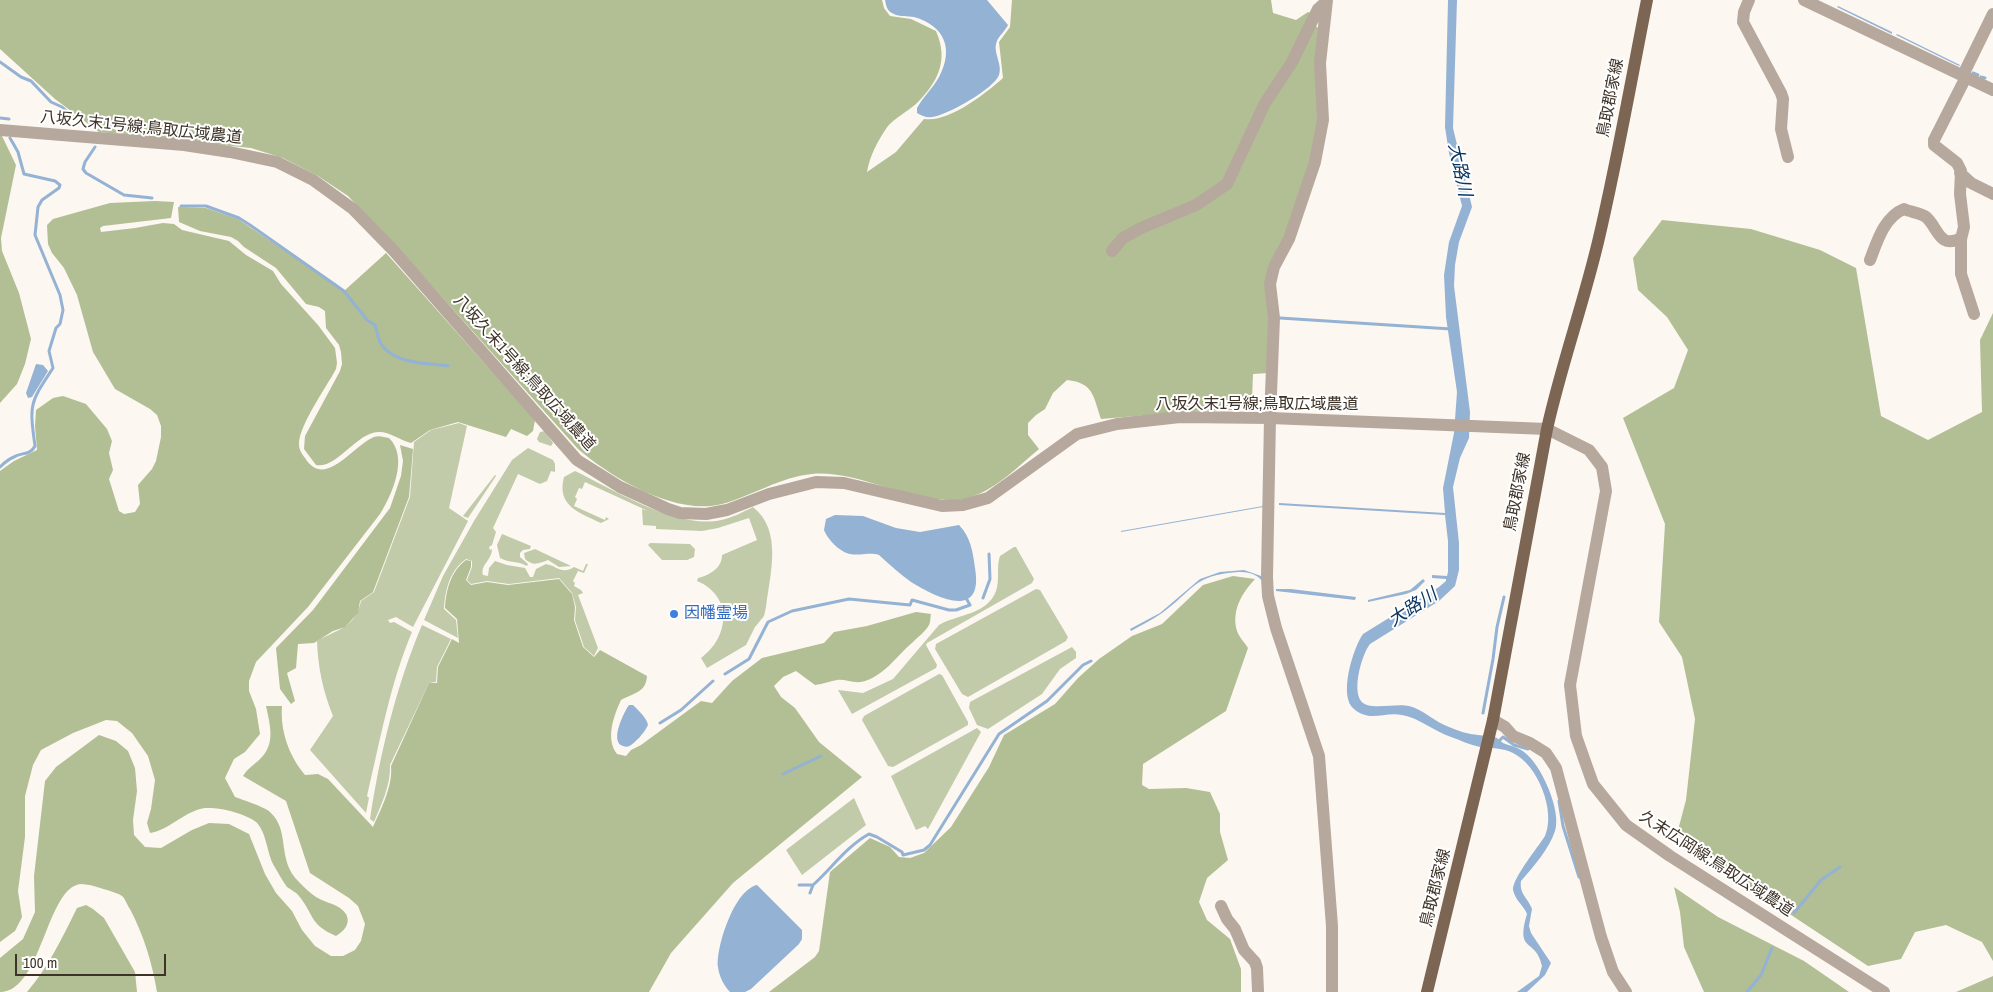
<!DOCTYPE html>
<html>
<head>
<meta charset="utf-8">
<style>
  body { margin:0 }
  #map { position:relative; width:1993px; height:992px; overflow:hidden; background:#fdf7f1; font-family:"Archivo Narrow",sans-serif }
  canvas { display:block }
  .scale { position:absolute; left:15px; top:954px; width:151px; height:22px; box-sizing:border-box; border:2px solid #3e3328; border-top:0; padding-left:6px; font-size:15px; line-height:18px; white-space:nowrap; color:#3e3328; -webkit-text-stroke:4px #fff; paint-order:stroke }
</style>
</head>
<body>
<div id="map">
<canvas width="1993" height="992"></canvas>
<div class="scale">100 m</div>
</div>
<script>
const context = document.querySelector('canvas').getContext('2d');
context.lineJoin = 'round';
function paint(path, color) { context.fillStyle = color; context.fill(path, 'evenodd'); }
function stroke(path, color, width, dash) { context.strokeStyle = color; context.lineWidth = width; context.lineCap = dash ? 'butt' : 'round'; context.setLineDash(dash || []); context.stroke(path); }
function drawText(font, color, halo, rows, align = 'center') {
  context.font = font + ' "Archivo Narrow","Noto Sans JP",sans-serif'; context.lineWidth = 4; context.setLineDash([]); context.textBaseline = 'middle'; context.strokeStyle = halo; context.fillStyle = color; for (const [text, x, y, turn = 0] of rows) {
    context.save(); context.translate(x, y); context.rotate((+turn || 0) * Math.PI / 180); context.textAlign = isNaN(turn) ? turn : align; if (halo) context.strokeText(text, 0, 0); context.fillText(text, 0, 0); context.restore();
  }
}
paint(new Path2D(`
  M459 423 467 426 449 508 468 521 413 627 396 617 388 620 390 623 394 622 412 632C390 684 380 741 367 796L369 798 366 813 310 750 333 716C323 691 318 668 317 641 338 629 355 628 361 601L374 592 410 497 414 442 431 430Z
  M545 431 553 443 551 446 539 442 537 439 540 432Z
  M528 448 553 460 555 464V472L551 471 547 481 540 484 518 474 493 528 496 532 492 545 489 547 490 550 492 549C492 560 480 565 483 575L488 576 489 568 495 561 507 565 525 568 530 577H533L536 569 546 564C557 566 562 575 574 567L583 571 586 564H588L584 573 578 571 573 581 575 583 574 586 581 590 583 593 578 595 598 648 594 656 584 647 575 620 576 607 572 593 559 578 509 584 487 581 471 584 467 580 472 567V561L466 559C450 570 445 590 444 609L456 620 458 638 424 620 443 576 474 521 512 460Z
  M575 471C614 490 678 530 721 520 732 518 743 512 753 507 783 531 770 574 766 607L764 616 755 627 746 645 707 668 701 658C730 637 733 596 697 581L698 578C710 575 722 568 722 555L757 540 749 518 718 528 702 531 656 529V526L643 525 642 509 648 511 585 482 582 489 579 488 575 497 577 499 574 506 605 520 606 517 609 519 601 523C580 513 556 506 564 477Z
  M495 475 496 476 468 518 463 516Z
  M502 534 531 546 530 549 523 550 520 553V557L528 564 527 566C518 561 509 563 500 558L497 545Z
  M650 543 690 544 695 549 694 557 687 560H662L648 545Z
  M1014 547H1016L1034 579 1032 583 927 643 926 645 937 665 936 668 852 714 838 690 863 693 893 679 939 625C958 614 987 615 996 591 1000 580 996 567 1000 556Z
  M535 549 571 566 559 567 548 560C538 564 533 566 525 559L524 553Z
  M1036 589 1040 590 1068 637 1066 641 968 697 962 694 935 649 936 644Z
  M422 625 451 639 437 667 436 682 429 683 390 765C391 785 381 805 374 822L370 819C380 754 396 686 422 625Z
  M1072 647 1076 652V658L1060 669 1042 694 988 729 977 725 969 708 970 702Z
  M939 674 942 675 968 722V725L893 767 888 766 862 720 864 716Z
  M977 728 981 732 928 829 925 826 916 830 891 776Z
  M854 798 866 825 802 875 786 850Z`), '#c1caa9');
paint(new Path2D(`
  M0 0H882L884 8 890 16 911 19 936 31C949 61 938 82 916 104 907 112 896 117 888 126 878 140 870 155 867 172L896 152 924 119C948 123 985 94 1003 78L999 42 1010 27 1012 0H1271L1273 13 1296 20 1308 12 1313 14 1283 76 1263 104 1226 183 1195 203 1167 214 1124 236 1111 250 1112 253 1126 239 1142 229 1197 206 1228 186 1254 130 1271 98 1292 66 1312 23 1322 31 1318 72 1320 120 1318 140 1286 238 1273 265 1268 279 1272 333 1269 373 1253 374 1252 399 1246 408 1231 410 1195 411 1101 419C1093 396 1094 383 1067 380L1053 393 1045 409 1036 415 1028 423V435L1039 449C1016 468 989 497 957 500 934 502 897 490 875 484 855 478 833 472 812 474 780 477 752 496 722 504 675 516 612 478 578 449L409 260 348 196 318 176 283 158 251 148 99 132 55 99 0 49Z
  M0 136H2L16 165 1 238 2 251 19 293 31 339 25 364 17 384 0 403Z
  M155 201 174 202 171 218 103 226 100 228 101 232 135 228 163 223 174 224 182 230 229 241 246 255 273 271 281 284 318 325 335 348 337 363 336 369C326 388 299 425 299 444 299 450 302 454 305 458 325 490 352 446 374 437 378 435 384 437 389 438 409 457 392 495 380 514L308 607 256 662 249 681V691L256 709 260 734 245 752 234 759 225 778 235 797C243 800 265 807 270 812 291 831 276 860 299 882 304 887 310 893 316 897 325 903 340 904 346 914 351 924 344 931 336 936 309 924 315 916 299 896 296 892 291 890 287 887 282 880 277 871 273 864 267 852 266 831 256 822 245 813 219 807 205 808 184 811 170 830 150 833L147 823 151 809 155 780 148 756 132 733 117 721 106 720 73 733 41 750 33 765 25 796V837L18 891 22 917 15 931 0 942V471L14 461 37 450 35 426 36 410 53 398 63 396 86 404 107 429 112 441 109 453 113 470 109 479 119 511 124 514 135 512 140 504 138 485 152 469 156 461 161 437V426L157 415 150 409 115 389 93 352 77 295 64 268 52 253 48 244 47 225 53 219 110 203Z
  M178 207 206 208 238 219 344 291 386 253 535 420 533 431 527 436 511 429 506 437 458 422 430 430 411 443C400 440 388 431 378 432 356 433 337 469 316 465L304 449 305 436 340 371 342 364 341 352 339 345 326 328 325 311 319 307 306 304 276 268 244 247 238 241 231 237 200 231 179 222Z
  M1662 220 1751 229 1820 250 1856 268 1881 416 1928 440 1982 412 1980 340 1993 313V961L1982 942 1946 925 1915 932 1901 959 1868 966 1740 881 1677 834 1686 800 1695 719 1682 657 1659 622 1665 524 1623 418 1674 388 1688 350 1667 317 1638 290 1633 258Z
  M400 445 413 449 409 497 373 592 360 601 358 613 345 627 333 631 314 643 298 644 296 668 287 673 295 701 291 704 280 689 276 648 313 610 390 508 401 476 403 461Z
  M466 560 471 561V567L466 580 471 585 487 582 508 585 559 579 572 594 575 607 574 620 583 647 594 657 600 650 647 676C646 693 633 693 621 700 614 715 605 739 617 754L626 756 631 750 641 745 701 701 712 703 732 681 762 658 824 643 834 632 867 626 916 612 931 614C930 617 931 621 929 625 925 632 919 636 913 642 896 656 884 677 861 682 852 683 845 679 837 680 831 681 823 684 815 685L796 671 783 677 774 686 781 697 795 708 819 742 862 777 733 883 671 953 649 992H157C152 962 144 936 130 909 127 905 125 898 122 896 118 893 112 892 107 890 100 888 89 884 81 884 46 887 42 992 0 992V958L23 939 35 912 34 876 45 781 56 767 99 735 116 741 128 751 135 768 137 791 133 820 134 835 145 847 161 848 192 830 209 823 229 824 249 834 265 874 276 893 292 911 302 930 315 946 331 956H343L355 950 361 941 365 924 358 906 349 898 310 873 286 801 243 776C248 768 254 765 260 759 276 744 270 725 266 706H282C280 731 289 756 305 775L318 774 328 779 373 827C381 809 393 786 391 766L429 683H437L438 667 452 639 459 643 457 619 445 608C446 590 451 571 466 560Z
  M1233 576 1255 579C1242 593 1231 611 1237 631 1239 637 1245 643 1248 648L1226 711 1143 764 1142 785 1149 789 1186 788 1210 792 1220 814V832L1228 860 1207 878 1199 902 1207 920 1230 939 1241 969V992H769L815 957 819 951 830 872 870 838 890 847 899 857 910 858 924 853 951 827 989 767 1004 735 1055 704 1078 678 1099 659 1132 636 1162 624 1203 585Z
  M1674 887 1718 917 1804 961 1849 992H1704L1684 947 1680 912Z
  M86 905 93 909 104 918 135 972 137 992H27C49 966 62 938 77 908Z
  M1993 976V992H1956Z`), '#b2be94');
paint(new Path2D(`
  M885 0H987L1008 25C1005 31 999 36 997 41 992 52 1003 64 999 75 995 88 946 116 932 117 927 118 922 116 917 113V108C923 97 933 88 939 77 954 49 945 26 914 17 908 16 898 17 892 13 887 11 886 5 885 0Z
  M1448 0H1457L1453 128 1472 207 1459 242 1455 265 1454 286 1470 412 1469 438 1460 458 1453 487 1459 543V570L1455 586 1439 601 1370 644C1362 654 1352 689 1361 701 1368 711 1396 703 1409 706 1424 710 1435 722 1449 727 1458 731 1468 734 1478 735 1484 736 1492 736 1497 738 1498 739 1502 742 1503 743 1510 746 1518 747 1524 752 1541 764 1562 811 1555 831 1549 849 1534 866 1521 881 1519 894 1528 898 1532 909L1529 926 1531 933 1551 963 1545 975 1527 992H1517L1539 976 1542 966C1536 937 1515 954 1527 914 1524 906 1515 900 1513 890 1512 879 1538 847 1545 836 1556 811 1538 765 1513 753 1503 748 1491 748 1480 747 1470 745 1460 740 1451 737 1434 731 1419 718 1402 715 1384 711 1371 723 1354 709 1338 697 1353 648 1363 634L1439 587 1446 581V579L1432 578V575L1447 576 1448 572V541L1445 515 1279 505V503L1445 513 1443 488 1454 433 1457 392 1446 317 1444 275 1449 242 1462 206 1449 153 1445 127Z
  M1838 6 1892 32V34L1837 7Z
  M1897 34 1960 65 1959 66 1896 35Z
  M36 364 43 365 48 371 32 397 28 398 26 393Z
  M1263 506V507L1121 532V531Z
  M835 515 863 516 896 528 920 532 959 525C971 537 973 553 975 568 984 621 937 598 911 582 900 574 889 564 879 555 869 552 860 556 850 554 840 552 828 540 824 530L826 519Z
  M1244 570 1261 576 1262 581C1256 573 1247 572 1238 572 1193 575 1194 590 1162 613 1152 620 1141 625 1131 631L1130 629 1160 613 1200 579 1220 572Z
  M1423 579 1425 581 1416 590 1406 594 1368 602V600L1410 590Z
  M1276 589H1291L1356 597 1355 600 1276 591Z
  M629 705H633C638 710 647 718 648 725 646 730 642 734 639 738 634 742 630 749 623 746 609 742 624 712 629 705Z
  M757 885 802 930V939L799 944 751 989 745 992H730C724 986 719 976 718 967 716 947 734 890 757 885Z`), '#94b2d4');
stroke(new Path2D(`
  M0 62 21 77 31 81 51 102 62 107 80 123
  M1973 73 1978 75
  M1981 77 1985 78
  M0 118 9 119
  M95 147 85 162 83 169 86 173 124 195 152 198
  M181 206H206L239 218 250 225 344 291 367 320 375 325C377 331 378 339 381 344 394 364 427 363 448 366
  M1280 318 1451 329
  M0 467C4 463 9 459 14 457 21 452 30 456 35 446 29 403 30 403 53 368L49 351 56 328 60 324 63 310 60 295 35 235 38 207 42 200 59 188 60 185 55 181 24 174 18 152 10 138
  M983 598 990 579 989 554
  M725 674 749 659 768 622 792 611 849 599 910 605 912 600 949 610H956L970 605 966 598
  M1483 713 1493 659 1497 627 1504 597
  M660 723 681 710 713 681
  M1497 743 1503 737 1514 745 1528 749
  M783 774 821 756
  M1559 801 1563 826 1579 877
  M799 885H813C831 869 847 846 869 834L877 837 902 852 903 855 924 850 930 845 999 734 1047 701 1083 665 1091 661
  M810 893 813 885
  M1794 913 1821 880 1840 867
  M1747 992 1761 975 1772 948`), '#94b2d4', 3);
stroke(new Path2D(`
  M1327 0 1320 63 1323 120 1315 162 1289 239 1274 267 1270 284 1274 318 1270 418 1267 577 1268 596 1276 628 1319 756 1332 926V992
  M1749 0 1744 12 1743 22 1781 93 1783 99 1781 129 1788 157
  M1804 0 1993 90
  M1963 75 1993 14
  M1966 77 1934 140V145L1957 163 1961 171 1960 194 1964 227 1961 239V274L1974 314
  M0 130 184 145 230 152 277 162 313 180 353 209 393 250 577 460 620 487 668 509 680 513 706 514 727 510 769 494 816 482 844 483 942 506 963 505 988 498 1077 434 1117 424 1180 417 1270 418 1547 429 1589 450 1602 467 1606 491 1570 685 1576 736 1593 784 1626 825 1670 856 1884 992
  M1960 173 1971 183 1993 194
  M1112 251 1123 238 1141 228 1196 205 1227 184 1265 103 1292 62 1318 9 1326 2
  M1870 260C1877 242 1884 217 1904 209 1910 212 1921 213 1926 217 1938 227 1939 250 1961 238
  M1493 720 1505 727 1513 736 1530 743 1546 753 1556 768 1601 937 1613 972 1626 992
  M1221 906 1227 919 1235 929 1244 950 1255 962 1257 968 1258 992`), '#b6a89d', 12);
stroke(new Path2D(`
  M1427 992 1493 720 1547 429C1561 366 1583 305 1598 242 1617 162 1631 81 1647 0`), '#7d6553', 12);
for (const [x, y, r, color] of [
  [674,614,5,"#3f7fe0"]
]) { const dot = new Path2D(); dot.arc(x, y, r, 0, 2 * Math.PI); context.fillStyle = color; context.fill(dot); stroke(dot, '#fff', 2); }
drawText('16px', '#3e3328', '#fff', [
  ["鳥取郡家線",1611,98,-79],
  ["八坂久末1号線;鳥取広域農道",141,128,6],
  ["八坂久末1号線;鳥取広域農道",524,373,48],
  ["八坂久末1号線;鳥取広域農道",1257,405],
  ["鳥取郡家線",1518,492,-79],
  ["久末広岡線;鳥取広域農道",1716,864,33],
  ["鳥取郡家線",1436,888,-76]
]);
drawText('16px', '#366cbe', '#fff', [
  ["因幡霊場",684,614]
], 'left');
drawText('italic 18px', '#093661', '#fff', [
  ["大路川",1459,170,78],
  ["大路川",1413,608,-33]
]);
</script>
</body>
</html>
